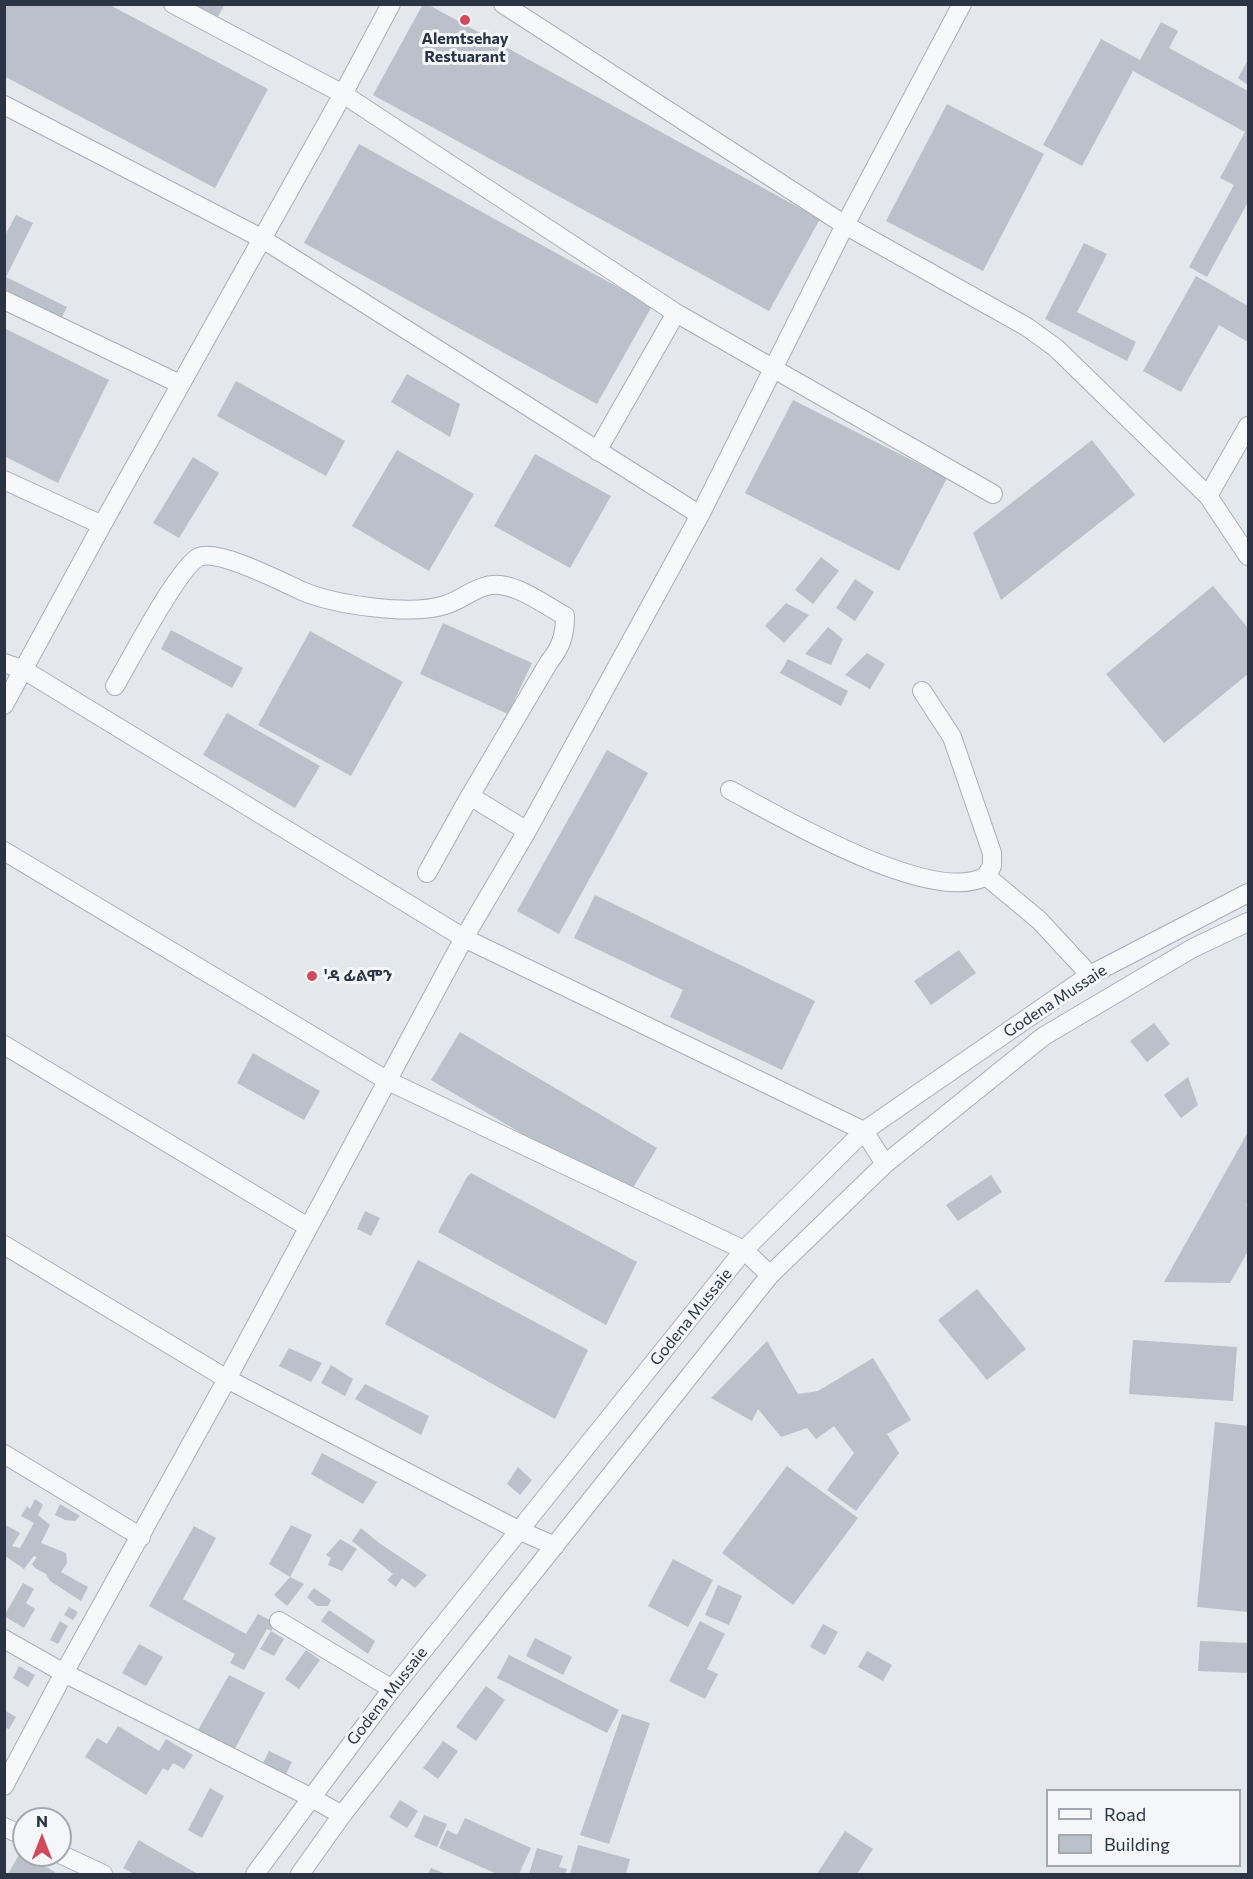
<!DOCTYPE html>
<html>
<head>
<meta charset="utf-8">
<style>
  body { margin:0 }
  #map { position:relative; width:1253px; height:1879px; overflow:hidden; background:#e4e7ec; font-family:Commissioner,sans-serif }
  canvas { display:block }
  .frame { position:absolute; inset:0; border:6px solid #2b3445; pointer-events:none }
  .legend { position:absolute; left:1046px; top:1789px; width:195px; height:78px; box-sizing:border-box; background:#f4f6f9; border:2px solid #a4a8b1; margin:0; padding:8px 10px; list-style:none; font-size:18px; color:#2b3445 }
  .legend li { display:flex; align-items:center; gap:12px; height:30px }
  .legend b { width:30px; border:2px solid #a4a8b1 }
  .north { position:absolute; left:12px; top:1807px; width:60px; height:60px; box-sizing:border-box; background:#f4f6f9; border:2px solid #a4a8b1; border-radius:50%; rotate:0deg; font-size:16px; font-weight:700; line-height:24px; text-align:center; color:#2b3445 }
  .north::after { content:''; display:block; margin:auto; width:21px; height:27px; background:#d1495b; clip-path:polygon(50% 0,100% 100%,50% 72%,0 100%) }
</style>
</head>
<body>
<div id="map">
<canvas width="1253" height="1879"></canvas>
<div class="frame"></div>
<ul class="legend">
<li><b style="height:8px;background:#f7f8fa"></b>Road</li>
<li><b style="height:16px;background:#bbc0ca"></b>Building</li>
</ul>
<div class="north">N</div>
</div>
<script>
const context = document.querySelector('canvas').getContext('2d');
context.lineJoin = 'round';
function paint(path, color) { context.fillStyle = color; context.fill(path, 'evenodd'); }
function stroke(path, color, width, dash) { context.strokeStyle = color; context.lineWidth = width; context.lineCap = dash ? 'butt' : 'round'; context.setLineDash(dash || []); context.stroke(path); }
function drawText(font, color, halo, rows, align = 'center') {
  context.font = font + ' Commissioner,"Noto Sans Ethiopic",sans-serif'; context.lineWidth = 6; context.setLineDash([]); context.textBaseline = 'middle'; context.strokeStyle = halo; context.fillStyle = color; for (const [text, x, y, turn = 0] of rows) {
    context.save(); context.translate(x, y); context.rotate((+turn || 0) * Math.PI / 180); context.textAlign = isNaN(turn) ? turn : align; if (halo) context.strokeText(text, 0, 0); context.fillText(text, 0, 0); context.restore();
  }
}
paint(new Path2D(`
  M4 4H108L268 89 215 188 4 76Z
  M171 4H225L212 27Z
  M423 4H427L820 219 769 311 373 95Z
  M1161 22 1178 31 1169 48 1248 91V202L1207 277 1189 267 1234 185 1220 178 1245 132 1133 71 1082 166 1043 145 1101 39 1140 60Z
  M1248 60V85L1238 78Z
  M947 104 1044 154 983 271 886 221Z
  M359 144 652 306 597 404 304 243Z
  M16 215 33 223 6 277 67 307 60 321 4 294V237Z
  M1084 243 1107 254 1077 312 1136 342 1127 361 1045 319Z
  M1196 276 1248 306V342L1219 325 1181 392 1143 371Z
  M4 328 109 380 58 483 4 456Z
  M407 374 460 404 450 437 391 402Z
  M236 381 345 441 326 476 217 416Z
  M793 400 947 478 899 571 745 493Z
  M1092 440 1135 495 1001 600 973 533Z
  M397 450 474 494 429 571 352 526Z
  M535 454 611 496 570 568 494 526Z
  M193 457 219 473 179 538 153 523Z
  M821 557 839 571 813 604 795 590Z
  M855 579 874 592 855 621 836 608Z
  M1213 586 1248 628V674L1164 743 1106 674Z
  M786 603 809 615 784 643 765 626Z
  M443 623 532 663 508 714 420 674Z
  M828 627 843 639 831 665 805 654Z
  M171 630 243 668 232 688 161 649Z
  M310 631 403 682 351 776 258 725Z
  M867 653 885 664 870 689 845 675Z
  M788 659 848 691 841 706 780 673Z
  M227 713 320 766 295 808 203 755Z
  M607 750 648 773 559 934 517 911Z
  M595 895 815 1001 782 1070 670 1017 683 990 574 938Z
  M959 950 976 973 931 1005 914 981Z
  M1154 1023 1170 1044 1147 1062 1130 1041Z
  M460 1032 657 1148 628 1196 431 1080Z
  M253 1053 320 1091 304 1120 237 1083Z
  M1188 1077 1198 1105 1181 1118 1164 1095Z
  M1248 1132V1202L1246 1206H1248V1251L1230 1283 1164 1282Z
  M471 1173 637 1262 606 1325 438 1232 467 1177Z
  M991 1175 1002 1192 958 1221 946 1205Z
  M365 1211 380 1218 371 1236 357 1229Z
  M418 1260 588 1350 555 1419 385 1324Z
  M977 1289 1026 1349 987 1380 938 1320Z
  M1133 1340 1237 1347 1233 1401 1129 1394Z
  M767 1341 798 1394 818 1391 873 1358 911 1420 887 1434 899 1453 856 1511 827 1490 854 1453 834 1426 816 1439 807 1428 781 1437 758 1409 752 1421 711 1398Z
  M289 1348 322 1363 311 1382 279 1366Z
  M331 1365 353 1379 345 1396 321 1383Z
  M365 1384 429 1416 421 1435 355 1399Z
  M1215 1422 1248 1426V1612L1197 1607Z
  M322 1453 377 1482 363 1504 311 1474Z
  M787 1466 858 1518 793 1605 722 1553Z
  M518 1467 532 1480 520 1495 507 1484Z
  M35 1499 43 1505 38 1515 50 1525 41 1543 66 1553 67 1563 61 1572 88 1587 81 1601 50 1581 46 1574 35 1568 32 1564 37 1557 34 1556 24 1569 4 1555V1524L20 1533 12 1546 20 1548 34 1523 21 1516 27 1506 30 1509Z
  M60 1504 80 1516 75 1521 65 1520 55 1515Z
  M291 1525 312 1535 290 1577 269 1564Z
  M194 1526 216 1538 183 1599 246 1634 258 1614 276 1623 271 1631 267 1629 244 1670 230 1663 235 1654 149 1606Z
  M361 1528 379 1543 427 1575 415 1588 402 1578 396 1587 387 1580 393 1574 352 1541Z
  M340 1539 357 1549 342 1571 328 1565 331 1558 326 1555Z
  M673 1559 713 1580 688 1627 648 1606Z
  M290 1577 304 1584 287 1606 274 1595Z
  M23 1583 34 1589 26 1603 35 1609 24 1628 4 1616Z
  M718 1585 742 1596 729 1625 705 1615Z
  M314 1588 331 1600 328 1606H317L307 1597Z
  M69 1607 78 1612 73 1620 64 1615Z
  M329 1610 375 1641 368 1654 321 1621Z
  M60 1621 68 1626 58 1644 50 1640Z
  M700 1621 725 1634 707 1669 718 1674 705 1699 669 1681Z
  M823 1624 838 1632 825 1655 810 1647Z
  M271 1631 284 1639 274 1656 260 1649Z
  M535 1638 572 1657 563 1675 526 1656Z
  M1200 1641 1248 1643V1673L1198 1671Z
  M139 1644 163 1657 146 1686 122 1673Z
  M306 1650 320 1660 299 1689 285 1679Z
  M867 1651 892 1665 883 1681 858 1667Z
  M509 1655 619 1710 607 1733 497 1678Z
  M19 1666 35 1675 28 1687 13 1678Z
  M229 1675 265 1693 233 1752 197 1732Z
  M486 1686 505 1700 476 1741 456 1727Z
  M4 1710 16 1717 9 1729 4 1727Z
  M622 1714 650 1723 609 1844 580 1835Z
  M118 1726 159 1751 166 1739 193 1755 184 1769 173 1763 168 1771 163 1768 146 1795 85 1757 97 1738 107 1744Z
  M443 1741 458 1751 438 1779 423 1768Z
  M269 1751 292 1762 285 1776 262 1765Z
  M210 1788 224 1796 202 1838 188 1830Z
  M400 1800 418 1811 407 1828 389 1817Z
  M424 1815 447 1824 437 1847 414 1837Z
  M465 1818 531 1848 519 1874H497L439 1848 447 1830 457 1835Z
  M845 1831 873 1849 857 1874H817Z
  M139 1840 147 1845 198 1874H134L123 1868Z
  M578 1845 630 1859 626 1874H570Z
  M537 1848 563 1856 559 1867 567 1869 565 1874H529Z
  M20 1853 55 1872 54 1874H8Z
  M431 1868 446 1874H428Z`), '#bbc0ca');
const minor = new Path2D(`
  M173 4 343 94 676 313 993 494
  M503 4 845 225 1027 327 1056 348 1208 496 1248 556
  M4 105 261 238 700 515
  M4 300 180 384
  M597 451 676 313
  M4 480 102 525
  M1208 496 1248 426
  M4 663 24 670 464 938 864 1131 885 1164
  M115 686C129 662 179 566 199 557 219 549 282 582 302 591 335 605 411 616 445 605 465 599 478 583 500 585 523 588 545 605 565 616 565 636 561 647 549 662L470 796 427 873
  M922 691 952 737 992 853V866L986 876 1039 920 1090 975
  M4 705 102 525 343 94 391 4
  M730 790C781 817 933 907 986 876
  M470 796 527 831
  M4 851 388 1081 744 1250 770 1275
  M4 1045 308 1227
  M4 1245 227 1379 518 1530 555 1546
  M4 1454 141 1537
  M279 1621 392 1689
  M4 1639 64 1673 310 1797 342 1815
  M4 1786 64 1673 227 1379 464 938 527 831 700 515 845 225 962 4
  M4 1827 24 1836
  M60 1854 103 1874
  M255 1874 392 1689 744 1250 864 1131 1090 975 1248 893
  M300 1874 342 1815 427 1706 770 1275 885 1164 1044 1036 1193 948 1248 922`);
stroke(minor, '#a9aeb7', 20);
stroke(minor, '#f7f8fa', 18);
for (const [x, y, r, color] of [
  [465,20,6,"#d1495b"],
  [312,976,6,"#d1495b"]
]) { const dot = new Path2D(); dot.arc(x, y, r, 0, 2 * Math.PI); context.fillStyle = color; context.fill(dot); stroke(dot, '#f4f6f9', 2); }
drawText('bold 16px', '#2b3445', '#f4f6f9', [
  ["Alemtsehay",465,39],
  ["Restuarant",465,57],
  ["'ዳ ፊልሞን",324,976,"left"]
]);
drawText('16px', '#2b3445', '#f4f6f9', [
  ["Godena Mussaie",1055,1001,-33],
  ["Godena Mussaie",691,1317,-51],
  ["Godena Mussaie",387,1696,-52]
]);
</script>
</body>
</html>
